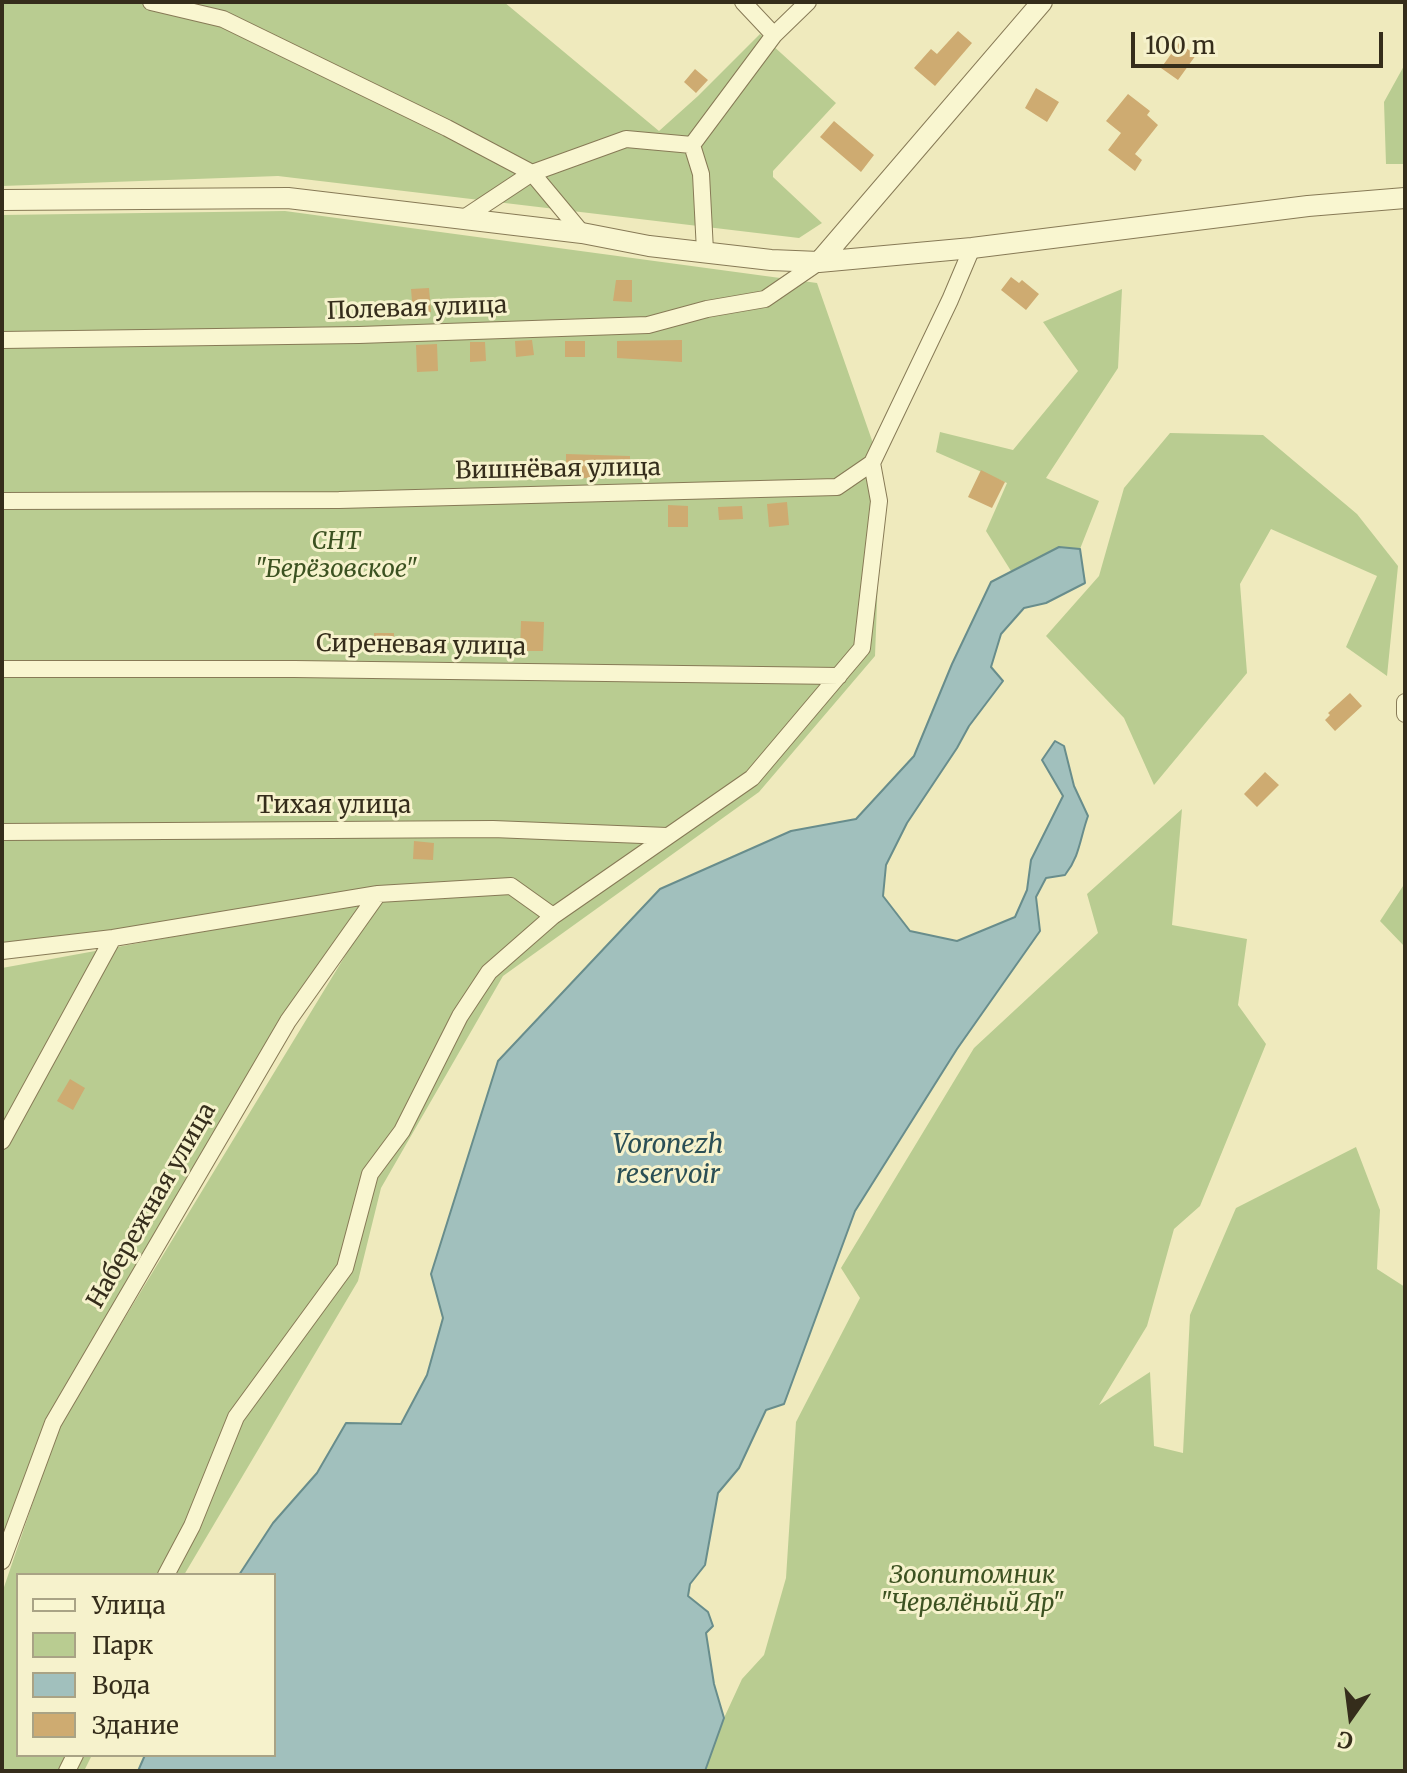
<!DOCTYPE html>
<html>
<head>
<meta charset="utf-8">
<style>
  body { margin:0 }
  #map { position:relative; width:1407px; height:1773px; overflow:hidden; background:#efeabd; font-family:Merriweather,serif }
  canvas { display:block }
  .frame { position:absolute; inset:0; border:4px solid #352d1b; pointer-events:none }
  .legend { position:absolute; left:16px; top:1573px; width:260px; height:184px; box-sizing:border-box; background:#f6f2cc; border:2px solid #a9a385; margin:0; padding:10px 14px; list-style:none; font-size:24px; color:#352d1b }
  .legend li { display:flex; align-items:center; gap:16px; height:40px }
  .legend b { width:40px; border:2px solid #a9a385 }
  .north { position:absolute; left:1311px; top:1677px; width:80px; height:80px; -webkit-text-stroke:6px #f6f2cc; paint-order:stroke; rotate:194deg; font-size:22px; font-weight:700; line-height:32px; text-align:center; color:#352d1b }
  .north::after { content:''; display:block; margin:auto; width:28px; height:36px; background:#352d1b; clip-path:polygon(50% 0,100% 100%,50% 72%,0 100%) }
  .scale { position:absolute; left:1131px; top:32px; width:252px; height:36px; box-sizing:border-box; border:4px solid #352d1b; border-top:0; padding-left:10px; font-size:24px; line-height:28px; white-space:nowrap; color:#352d1b; -webkit-text-stroke:6px #f6f2cc; paint-order:stroke }
</style>
</head>
<body>
<div id="map">
<canvas width="1407" height="1773"></canvas>
<div class="frame"></div>
<ul class="legend">
<li><b style="height:10px;background:#f9f6d0"></b>Улица</li>
<li><b style="height:22px;background:#b9cc91"></b>Парк</li>
<li><b style="height:22px;background:#a1c0bd"></b>Вода</li>
<li><b style="height:22px;background:#ceab71"></b>Здание</li>
</ul>
<div class="north">С</div>
<div class="scale">100 m</div>
</div>
<script>
const context = document.querySelector('canvas').getContext('2d');
context.lineJoin = 'round';
function paint(path, color) { context.fillStyle = color; context.fill(path, 'evenodd'); }
function stroke(path, color, width, dash) { context.strokeStyle = color; context.lineWidth = width; context.lineCap = dash ? 'butt' : 'round'; context.setLineDash(dash || []); context.stroke(path); }
function drawText(font, color, halo, rows, align = 'center') {
  context.font = font + ' Merriweather,serif'; context.lineWidth = 6; context.setLineDash([]); context.textBaseline = 'middle'; context.strokeStyle = halo; context.fillStyle = color; for (const [text, x, y, turn = 0] of rows) {
    context.save(); context.translate(x, y); context.rotate((+turn || 0) * Math.PI / 180); context.textAlign = isNaN(turn) ? turn : align; if (halo) context.strokeText(text, 0, 0); context.fillText(text, 0, 0); context.restore();
  }
}
paint(new Path2D(`
  M2 2H504L659 131 698 96 760 34 836 103 773 171V177L822 223 799 238 278 176 2 186Z
  M1405 64V164H1386L1384 102Z
  M285 211 817 283 882 469 875 656 759 792 503 976 381 1188 358 1281 184 1575H18V1755H92L84 1771H2V1593L59 1426 387 887 2 960V215Z
  M1122 289 1118 368 1046 478 1099 501 1080 549 1059 547 1011 571 986 531 1007 483 936 452 940 432 1013 450 1078 371 1043 322Z
  M1170 433 1263 435 1357 514 1398 566 1387 676 1346 647 1377 576 1271 529 1240 584 1247 673 1154 785 1124 718 1046 636 1099 576 1124 488Z
  M1182 809 1172 925 1247 939 1238 1005 1266 1044 1200 1206 1174 1229 1147 1326 1099 1405 1150 1372 1154 1446 1183 1453 1190 1315 1236 1208 1356 1147 1380 1210 1377 1269 1405 1287V1771H705L724 1718 742 1679 764 1655 786 1578 796 1422 860 1298 841 1268 974 1048 1098 933 1087 894Z
  M1405 883V947L1380 921Z
  M364 902 52 1427 2 1573V968Z`), '#b9cc91');
const water = new Path2D(`
  M1059 547 1080 549 1085 583 1046 603 1024 608 1001 634 991 667 1003 681 969 726 957 748 907 823 886 865 883 896 910 931 957 941 1015 917 1027 890 1031 860 1063 796 1042 760 1055 741 1064 746 1074 786 1088 816C1080 838 1080 856 1065 875L1046 878 1036 897 1040 931 957 1049 855 1211 784 1404 766 1410 739 1468 718 1493 705 1565 690 1584 688 1596 708 1612 713 1626 706 1633 714 1684 724 1718 705 1771H138L145 1755H274V1575H239L273 1523 317 1473 346 1423 401 1424 427 1375 443 1318 431 1274 498 1061 660 889 791 831 856 819 914 756 952 664 991 582Z`);
paint(water, '#a1c0bd');
stroke(water, '#688d8c', 2);
paint(new Path2D(`
  M958 31 972 43 935 86 914 68 931 49 937 54Z
  M1179 43 1196 55 1178 80 1161 68Z
  M695 69 708 80 696 93 684 82Z
  M1036 88 1059 102 1047 122 1025 108Z
  M1128 94 1150 111 1147 115 1158 125 1135 154 1142 160 1135 171 1108 150 1121 133 1106 121Z
  M834 121 874 155 861 172 820 137Z
  M1011 277 1019 283 1022 280 1039 294 1026 310 1001 290Z
  M616 280H632V302L613 301Z
  M429 288 431 312 413 313 411 289Z
  M532 340 534 355 516 357 515 341Z
  M682 340V362L617 358V341Z
  M565 341H585V357H565Z
  M470 342H485L486 361 470 362Z
  M437 344 438 371 417 372 416 345Z
  M566 454 630 456V478H566Z
  M981 470 1005 482 992 508 968 497Z
  M787 502 789 525 769 527 767 504Z
  M668 505 688 506V527H668Z
  M742 506 743 519 719 520 718 507Z
  M521 621 544 622 543 651H520Z
  M374 633H394V651L375 652Z
  M1350 693 1362 706 1335 731 1325 720 1330 715 1328 713Z
  M1265 772 1279 785 1257 807 1244 794Z
  M414 841 434 843 433 860 413 859Z
  M70 1079 85 1088 73 1110 57 1101Z`), '#ceab71');
const minor = new Path2D(`
  M151 2 223 19 447 128 532 173 582 233
  M743 2 774 35
  M692 145 701 174 705 251
  M464 218 532 173 626 139 692 145 774 35 808 2
  M2 340 359 335 648 325 707 309 765 299 819 262
  M2 501 339 500 837 487 872 463 950 300 972 248
  M2 669H294L839 676
  M1405 702V714
  M2 832 493 829 667 836
  M2 951 113 938 378 894 511 886 553 916
  M2 1141 113 938
  M2 1561 53 1423 288 1021 378 894
  M166 1575 192 1526 236 1417 345 1268 370 1174 402 1131 460 1016 489 972 553 916 752 778 862 648 879 501 872 463
  M67 1771 75 1755`);
const tertiary = new Path2D(`
  M2 200 288 198 582 233 649 246 771 260 819 262 972 248 1308 206 1405 198
  M819 262 1042 2`);
stroke(minor, '#877a56', 18);
stroke(tertiary, '#877a56', 22);
stroke(minor, '#f9f6d0', 16);
stroke(tertiary, '#f9f6d0', 20);
drawText('24px', '#352d1b', '#f6f2cc', [
  ["Полевая улица",417,309,-2],
  ["Вишнёвая улица",558,470,-1],
  ["Сиреневая улица",421,646,1],
  ["Тихая улица",334,806],
  ["Набережная улица",152,1206,-60]
]);
drawText('italic 24px', '#3c5221', '#f6f2cc', [
  ["СНТ",336,542],
  ["\"Берёзовское\"",336,570],
  ["Зоопитомник",972,1576],
  ["\"Червлёный Яр\"",972,1604]
]);
drawText('italic 26px', '#2a4f56', '#f6f2cc', [
  ["Voronezh",668,1146],
  ["reservoir",668,1176]
]);
</script>
</body>
</html>
